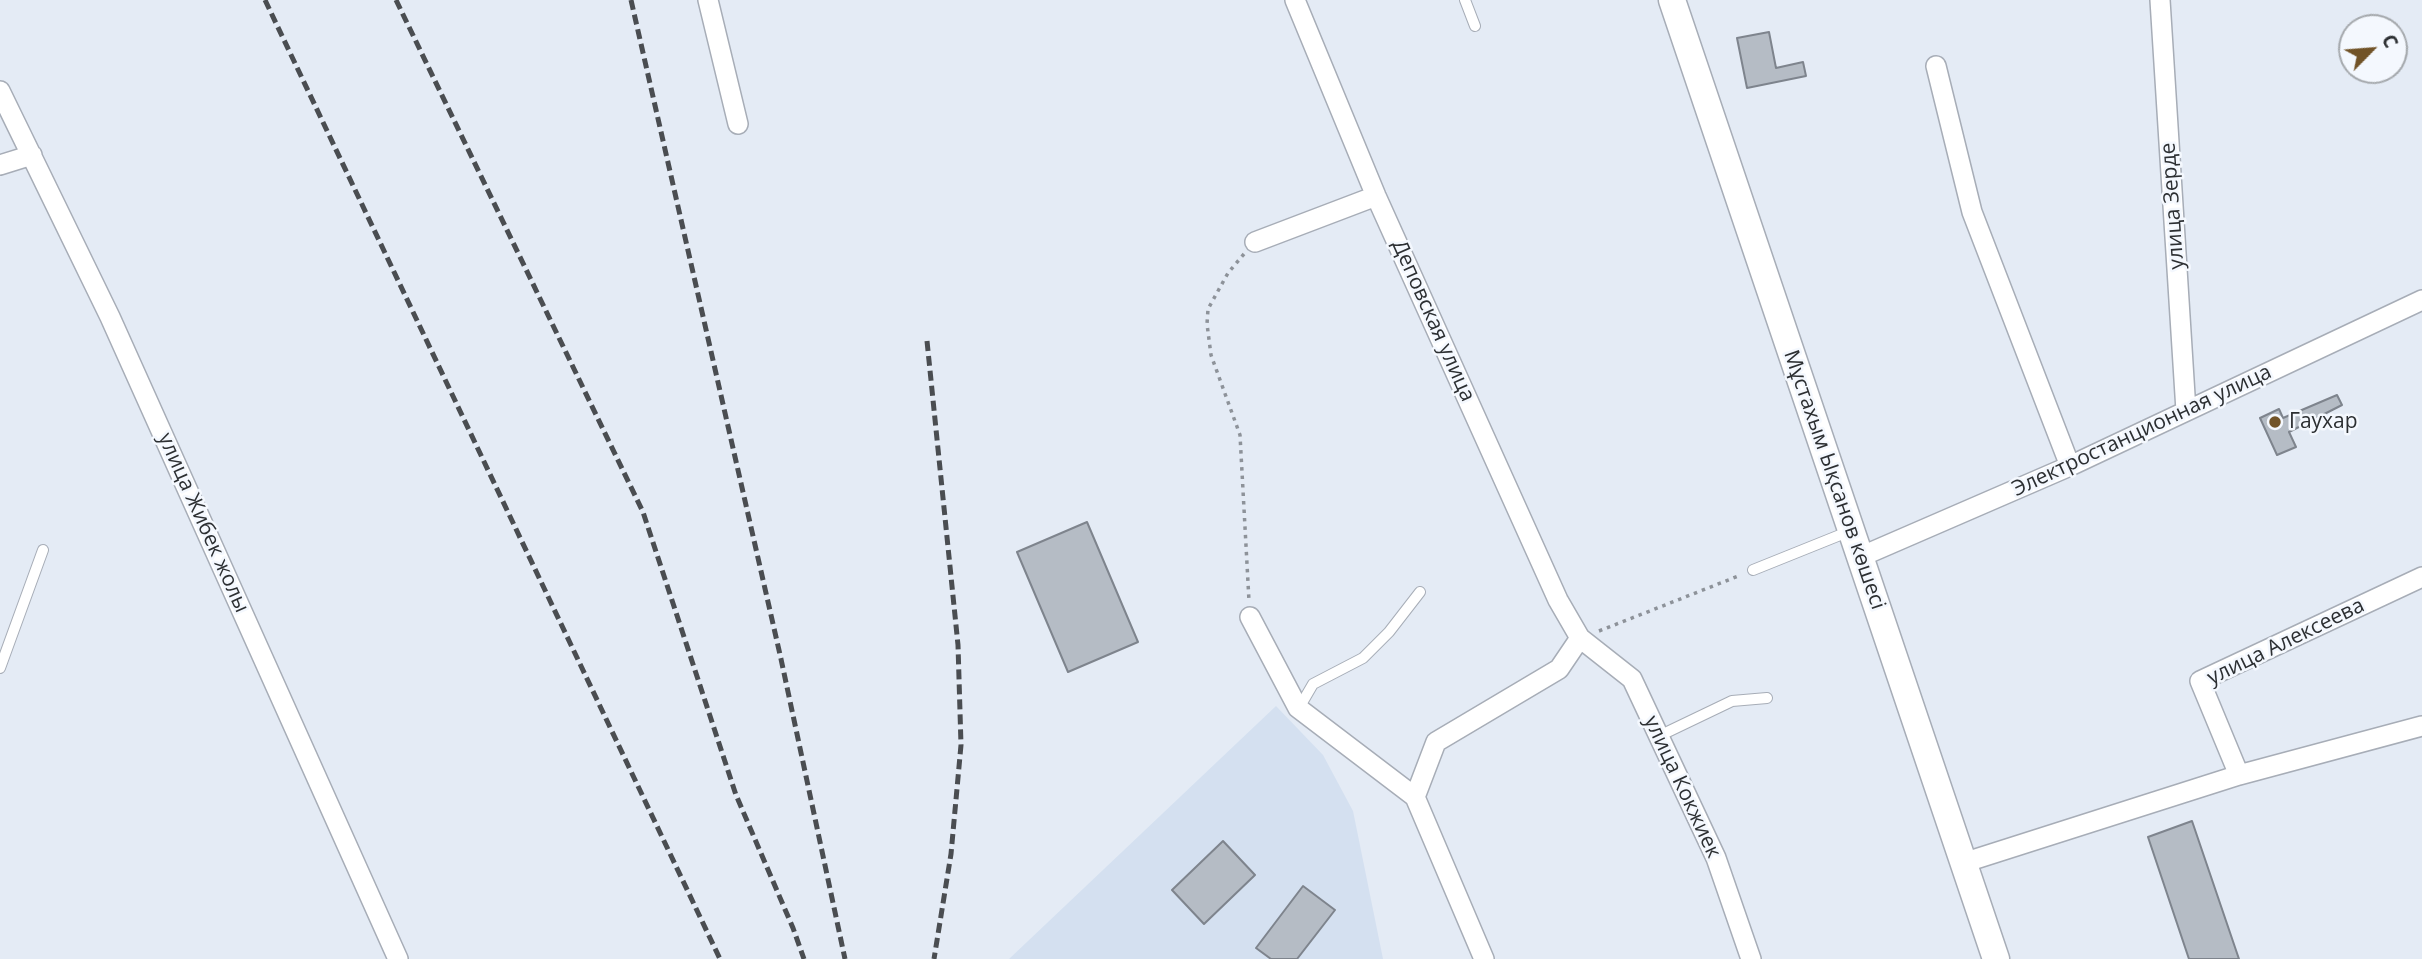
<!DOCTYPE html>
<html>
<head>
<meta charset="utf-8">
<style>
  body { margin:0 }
  #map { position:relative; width:2422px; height:959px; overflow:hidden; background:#e4ebf5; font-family:"Open Sans",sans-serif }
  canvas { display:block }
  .north { position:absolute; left:2338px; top:14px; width:70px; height:70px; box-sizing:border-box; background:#f4f8fe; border:2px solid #a4a8ac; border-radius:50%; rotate:65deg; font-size:19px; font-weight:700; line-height:28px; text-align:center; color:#2c2f32 }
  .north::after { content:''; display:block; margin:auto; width:24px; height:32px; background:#715328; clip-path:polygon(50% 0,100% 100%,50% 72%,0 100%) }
</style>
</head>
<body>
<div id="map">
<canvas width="2422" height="959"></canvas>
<div class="north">С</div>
</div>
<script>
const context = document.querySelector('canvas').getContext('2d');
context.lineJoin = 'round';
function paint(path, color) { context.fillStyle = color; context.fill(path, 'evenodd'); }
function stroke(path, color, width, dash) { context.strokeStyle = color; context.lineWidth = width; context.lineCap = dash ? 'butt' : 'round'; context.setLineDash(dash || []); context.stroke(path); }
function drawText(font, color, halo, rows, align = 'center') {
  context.font = font + ' "Open Sans",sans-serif'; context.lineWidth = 5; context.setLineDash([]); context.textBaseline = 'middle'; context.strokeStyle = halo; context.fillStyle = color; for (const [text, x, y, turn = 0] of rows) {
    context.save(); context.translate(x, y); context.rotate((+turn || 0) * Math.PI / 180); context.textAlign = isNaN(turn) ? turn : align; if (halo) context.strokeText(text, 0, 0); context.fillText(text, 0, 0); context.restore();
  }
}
paint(new Path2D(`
  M1276 706 1323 755 1353 811 1383 959H1009Z`), '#d4e0f0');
const building = new Path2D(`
  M1769 32 1776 68 1803 62 1806 76 1747 88 1737 38Z
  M2337 395 2342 405 2289 432 2296 447 2277 455 2260 418 2279 409 2283 418Z
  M1087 522 1138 642 1068 672 1017 552Z
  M2192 821 2239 959H2189L2148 837Z
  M1223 841 1255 875 1204 924 1172 890Z
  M1303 886 1335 910 1297 959H1271L1256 948Z`);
paint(building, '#b5bcc5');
stroke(building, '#7e848d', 2);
const lane = new Path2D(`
  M1465 0 1475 26
  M1753 570 1850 531
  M0 668 43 550
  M1299 708 1313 684 1363 658 1389 632 1420 592
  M1659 736 1732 701 1767 698`);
const street = new Path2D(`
  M708 0 738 124
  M1295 0 1376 196 1558 600 1580 638 1632 679 1716 858 1751 959
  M2160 0 2186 411
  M1936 66 1972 212 2070 466
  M0 91 110 317 398 959
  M0 165 32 155
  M1255 242 1376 196
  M1860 557 2070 466 2422 300
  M1250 617 1298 708 1415 797 1484 959
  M2239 775 2200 681 2422 577
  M1415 797 1436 742 1559 669 1580 638
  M1963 863 2239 775 2422 726`);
const secondary = new Path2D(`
  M1672 0 1996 959`);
stroke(lane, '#a7adb7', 12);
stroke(street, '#a7adb7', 22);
stroke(secondary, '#a7adb7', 29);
stroke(new Path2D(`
  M1244 254 1228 273 1208 309 1207 324 1211 355 1240 435 1249 601
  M1599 631 1741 575`), '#8d9299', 3.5, [3.5, 5]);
stroke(lane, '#fff', 10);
stroke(street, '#fff', 19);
stroke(secondary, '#fff', 26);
stroke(new Path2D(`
  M265 0 720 959
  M396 0 643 512 736 795 793 928 804 959
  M631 0 781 659 845 959
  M927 341 958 645 961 745 951 854 934 959`), '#4a4d51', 5, [10, 5]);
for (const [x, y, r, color] of [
  [2275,422,7,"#715328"]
]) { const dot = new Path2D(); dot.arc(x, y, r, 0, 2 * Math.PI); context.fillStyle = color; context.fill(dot); stroke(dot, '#f4f8fe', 2.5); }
drawText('21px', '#2c2f32', '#f4f8fe', [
  ["улица Зерде",2173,206,-94],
  ["Деповская улица",1433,321,66],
  ["Электростанционная улица",2142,431,-25],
  ["Мұстахым Ықсанов көшесі",1834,480,71],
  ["улица Жибек жолы",203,523,66],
  ["улица Алексеева",2286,642,-26],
  ["улица Кокжиек",1682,787,65]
]);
drawText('21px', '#2c2f32', '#f4f8fe', [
  ["Гаухар",2289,422]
], 'left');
</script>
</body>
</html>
